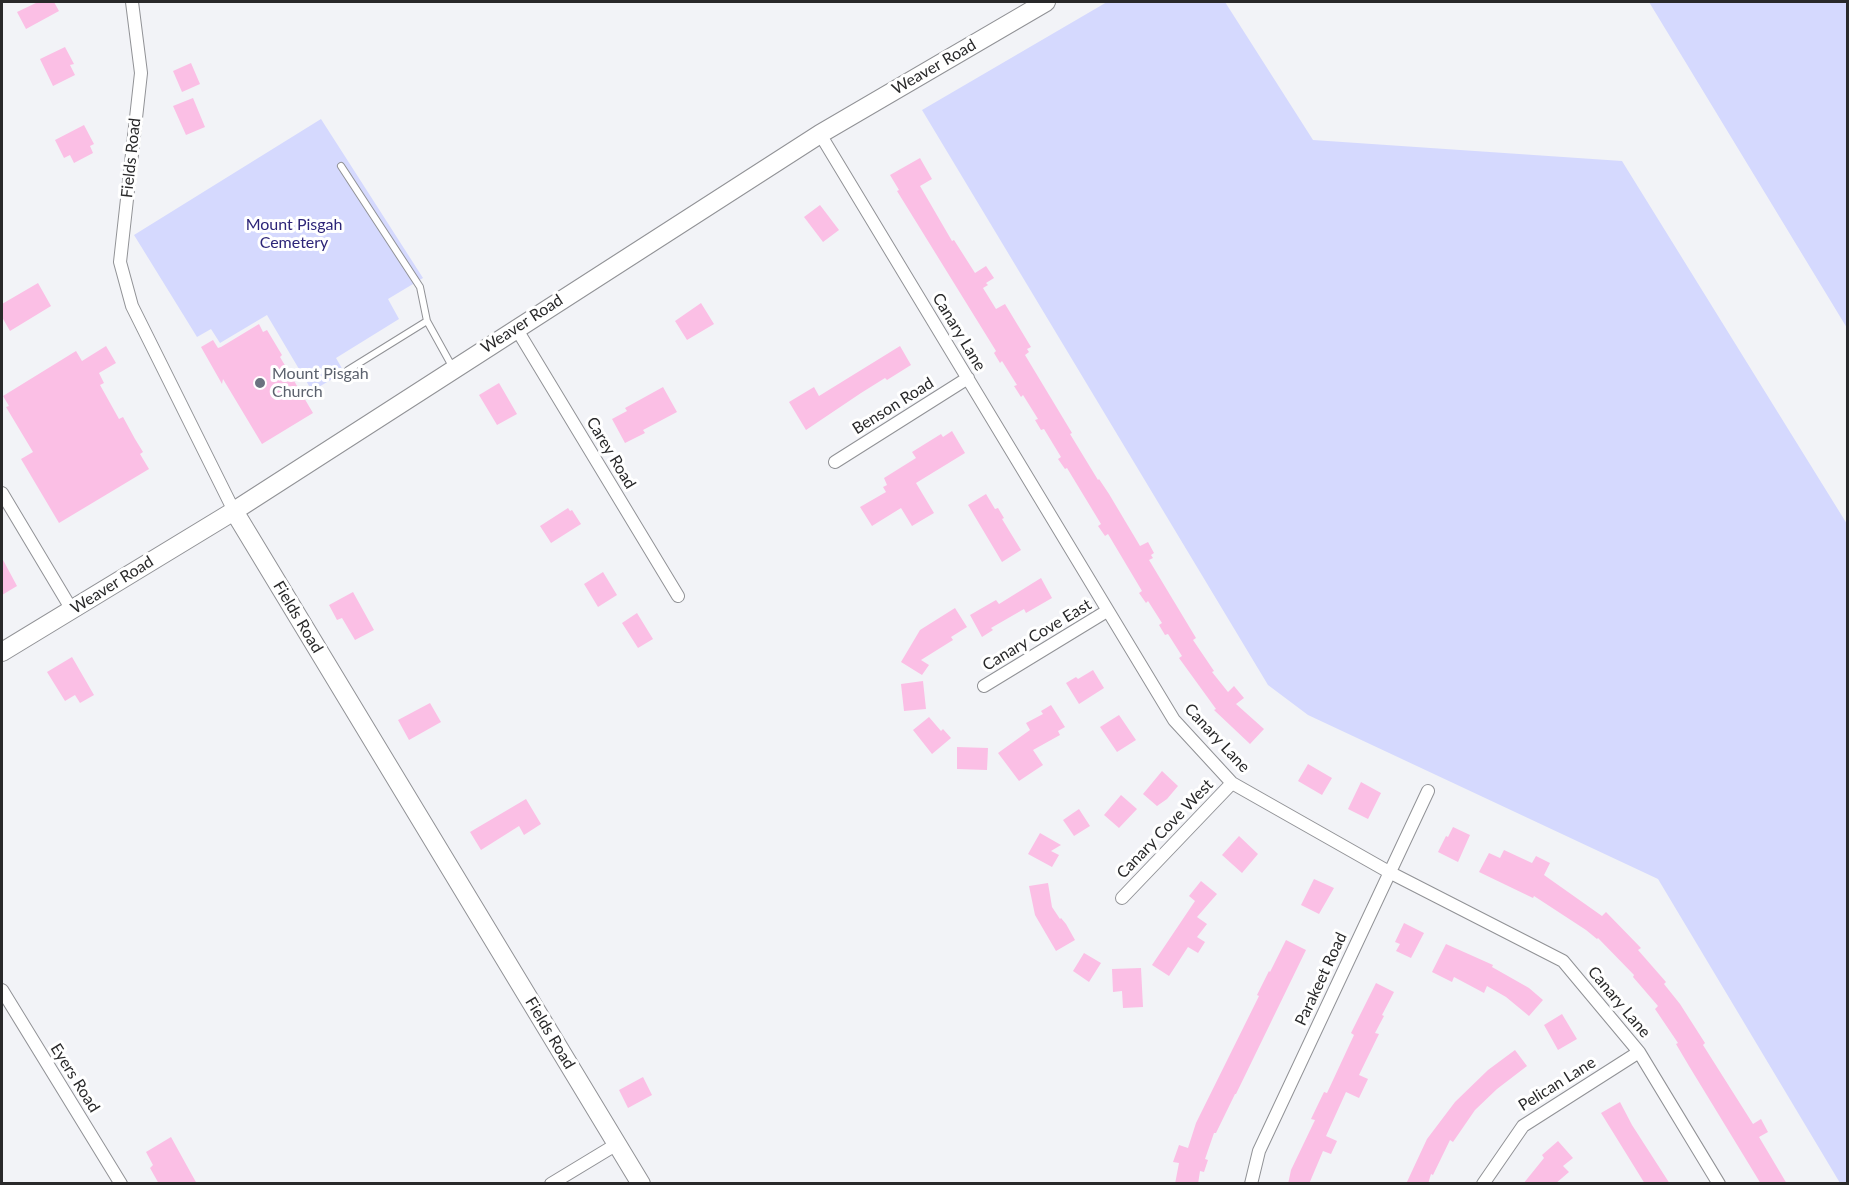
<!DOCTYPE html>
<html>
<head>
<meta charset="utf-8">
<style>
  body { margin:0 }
  #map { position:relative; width:1849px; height:1185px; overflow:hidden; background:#f2f3f7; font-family:Lato,sans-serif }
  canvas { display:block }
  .frame { position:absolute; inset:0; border:3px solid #29292a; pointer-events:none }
</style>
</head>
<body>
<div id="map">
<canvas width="1849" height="1185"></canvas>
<div class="frame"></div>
</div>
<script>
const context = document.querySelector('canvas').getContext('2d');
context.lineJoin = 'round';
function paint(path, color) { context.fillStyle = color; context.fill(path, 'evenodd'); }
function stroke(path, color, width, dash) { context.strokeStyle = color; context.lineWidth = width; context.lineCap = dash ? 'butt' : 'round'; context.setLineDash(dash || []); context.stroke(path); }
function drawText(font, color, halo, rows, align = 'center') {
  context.font = font + ' Lato,sans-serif'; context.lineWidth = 6; context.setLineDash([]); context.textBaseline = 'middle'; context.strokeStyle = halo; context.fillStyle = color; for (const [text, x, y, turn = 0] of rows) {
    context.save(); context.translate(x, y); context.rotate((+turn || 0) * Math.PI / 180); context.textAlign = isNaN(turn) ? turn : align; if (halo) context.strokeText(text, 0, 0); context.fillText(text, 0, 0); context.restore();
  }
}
paint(new Path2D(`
  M1107 2H1225L1313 140 1622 161 1847 524V1183H1840L1658 879 1308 715 1268 685 922 110Z
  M1649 2H1847V328Z
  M321 119 423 278 388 299 399 319 336 358 344 372 312 391 267 315 220 343 211 329 197 337 134 235Z`), '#d5d9fe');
paint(new Path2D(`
  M38 2H54L59 11 26 29 17 12Z
  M65 47 74 64 70 65 75 75 53 86 40 59Z
  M191 63 200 84 182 92 173 71Z
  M193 98 205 127 186 135 173 106Z
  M84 125 94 144 90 146 93 153 74 163 70 155 64 158 55 140Z
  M920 158 932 179 920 186 952 241 954 240 975 273 986 266 994 278 986 283 988 285 983 288 996 309 1005 304 1031 347 1027 349 1029 352 1025 355 1072 433 1070 434 1098 480 1099 479 1109 494 1140 546 1148 542 1154 553 1151 555 1153 558 1149 560 1196 638 1193 640 1214 671 1212 672 1228 692 1234 686 1244 698 1236 704 1264 729 1250 744 1214 710 1216 709 1179 658 1182 656 1168 634 1165 635 1159 625 1162 623 1148 601 1146 603 1139 593 1142 591 1108 534 1105 536 1098 526 1101 524 1067 468 1065 469 1058 459 1061 457 1044 429 1041 430 1035 420 1038 419 1023 395 1021 397 1014 386 1017 385 1002 361 1000 363 994 353 996 351 897 191 899 190 890 175Z
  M820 205 839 230 823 242 804 217Z
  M38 283 51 306 10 331 2 317V304Z
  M701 303 714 324 687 340 675 321Z
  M259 324 263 332 267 330 282 355 280 357 313 413 262 444 223 379 222 384 201 347 213 340 218 348 221 347Z
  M106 346 116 363 99 373 104 383 100 385 119 419 123 417 135 439 143 452 140 454 149 469 59 523 21 459 33 452 6 407 9 406 3 396 76 351 82 361Z
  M900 346 911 365 887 380 885 378 861 393 806 430 789 402 814 387 819 396Z
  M499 383 517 414 497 425 479 395Z
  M663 387 677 412 643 430 645 433 625 443 612 419 627 411 625 408Z
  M952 431 965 453 916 483 934 513 912 526 901 508 872 526 860 507 886 492 883 487 887 485 884 478 916 458 912 452 941 434 943 437Z
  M986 494 995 509 998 508 1004 518 1002 519 1021 550 1002 562 968 505Z
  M568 508 570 511 572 510 581 524 551 543 540 526Z
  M2 558 17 586 2 595Z
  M603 572 617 595 598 607 584 584Z
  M1041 578 1052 598 1026 613 1024 609 991 628 993 630 982 637 970 615 996 600 999 604Z
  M353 592 374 630 355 640 342 618 337 620 329 605Z
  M955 608 967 627 951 637 953 640 921 660 929 665 922 675 901 662 920 630Z
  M637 613 653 639 638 648 622 623Z
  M72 657 94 695 80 703 75 695 65 701 47 672Z
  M1093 670 1104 688 1079 704 1066 683 1076 677 1078 679Z
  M923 681 926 709 904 711 901 684Z
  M430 703 441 722 409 740 398 720Z
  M1051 705 1065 727 1058 731 1060 735 1033 750 1043 765 1019 781 998 753 1030 730 1026 723 1043 714 1041 711Z
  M1119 715 1136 740 1117 752 1100 727Z
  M929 717 941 731 943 729 951 738 932 754 913 730Z
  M957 747 988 748 987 770 957 769Z
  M1308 764 1332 778 1322 795 1298 781Z
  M1162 771 1178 786 1167 799 1157 806 1143 794Z
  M1361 782 1381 793 1368 819 1348 809Z
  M1121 795 1137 809 1119 828 1104 815Z
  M526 799 541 824 524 835 519 826 481 850 470 832Z
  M1079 809 1090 826 1074 836 1063 820Z
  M1453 827 1470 835 1458 862 1438 852 1446 836 1448 837Z
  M1040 833 1061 845 1051 851 1059 855 1052 867 1028 854Z
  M1239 836 1258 854 1242 873 1222 855Z
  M1504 850 1532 863 1536 856 1550 863 1544 875 1602 916 1606 912 1641 948 1638 950 1666 982 1664 984 1680 1004 1705 1043 1703 1045 1753 1124 1761 1119 1768 1132 1759 1137 1787 1184H1761L1689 1066 1676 1044 1678 1043 1655 1009 1658 1006 1633 977 1634 975 1598 938 1597 939 1586 930 1534 896 1533 898 1479 872 1489 853 1500 858Z
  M1314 879 1334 888 1319 914 1301 905Z
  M1201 881 1217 894 1197 917 1207 924 1197 937 1205 942 1198 953 1188 947 1169 976 1152 965 1195 901 1189 896Z
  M1048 883 1052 907 1060 919 1061 918 1066 924 1075 940 1056 951 1035 915 1029 886Z
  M1404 923 1424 933 1411 958 1396 951 1400 944 1395 942Z
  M1286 940 1306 950 1236 1094H1235L1216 1133H1214L1205 1159 1208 1160 1204 1172 1200 1171 1198 1184H1175L1179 1163 1173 1162 1179 1145 1188 1148 1196 1123 1259 996 1257 995 1269 971 1270 972Z
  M1446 944 1493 965 1492 967 1529 988 1543 1000 1529 1016 1506 997 1487 986 1484 993 1454 977 1452 982 1432 972Z
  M1084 953 1101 963 1089 982 1073 971Z
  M1141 968 1143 1007 1123 1008 1122 991 1113 992 1112 969Z
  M1376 983 1394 992 1382 1015 1384 1016 1375 1033 1379 1034 1359 1075 1368 1079 1359 1098 1346 1092 1326 1136 1337 1141 1331 1154 1323 1151 1309 1184H1288L1291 1170 1315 1120 1311 1119 1324 1092 1327 1093 1354 1035 1351 1033Z
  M1562 1014 1577 1039 1558 1050 1544 1025Z
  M1515 1050 1527 1066 1497 1089 1475 1110 1453 1142 1450 1140 1433 1175 1431 1174 1428 1184H1406L1427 1139 1455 1102 1488 1070Z
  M643 1077 652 1095 628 1108 619 1090Z
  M1620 1102 1632 1125 1670 1184H1645L1619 1142 1601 1113Z
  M171 1137 187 1166 197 1184H159L150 1168 153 1165 146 1152Z
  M1558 1141 1573 1158 1563 1166 1569 1172 1555 1184H1523L1544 1158 1542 1155Z`), '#fbbfe5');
const lane = new Path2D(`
  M341 166 420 287 427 321
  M348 370 427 321 453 368`);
const street = new Path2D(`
  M132 2 141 73 120 262 132 306 234 511
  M820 134 1174 720 1232 783 1389 872 1563 961 1639 1052 1719 1184
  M516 328 678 596
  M835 462 968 378
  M2 493 72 610
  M984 686 1107 611
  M1122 898 1232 783
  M2 990 121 1184
  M551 1184 617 1144
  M1251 1184 1259 1151 1428 791
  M1483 1184 1523 1126 1639 1052`);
const secondary = new Path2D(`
  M234 511 641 1184
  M2 652 234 511 820 134 1046 2`);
stroke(lane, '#919296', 8);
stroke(street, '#919296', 14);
stroke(secondary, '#919296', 20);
stroke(lane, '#fff', 6);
stroke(street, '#fff', 12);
stroke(secondary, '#fff', 18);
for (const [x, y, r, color] of [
  [260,383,6,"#6b7280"]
]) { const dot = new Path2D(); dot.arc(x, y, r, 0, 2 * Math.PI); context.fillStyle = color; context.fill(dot); stroke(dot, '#fff', 2); }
drawText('16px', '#29292a', '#fff', [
  ["Weaver Road",934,67,-30],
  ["Fields Road",131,158,-84],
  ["Weaver Road",522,324,-33],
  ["Canary Lane",959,332,59],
  ["Benson Road",893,406,-32],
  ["Carey Road",611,453,59],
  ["Weaver Road",112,585,-32],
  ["Fields Road",298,617,59],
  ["Canary Cove East",1037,635,-31],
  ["Canary Lane",1217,738,47],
  ["Canary Cove West",1165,829,-46],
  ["Parakeet Road",1321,979,-65],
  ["Canary Lane",1619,1002,50],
  ["Fields Road",550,1033,59],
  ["Eyers Road",75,1078,58],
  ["Pelican Lane",1557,1084,-32]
]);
drawText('16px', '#2d2578', '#fff', [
  ["Mount Pisgah",294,225],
  ["Cemetery",294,243]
]);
drawText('16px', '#5b616d', '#fff', [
  ["Mount Pisgah",272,374],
  ["Church",272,392]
], 'left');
</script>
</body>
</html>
